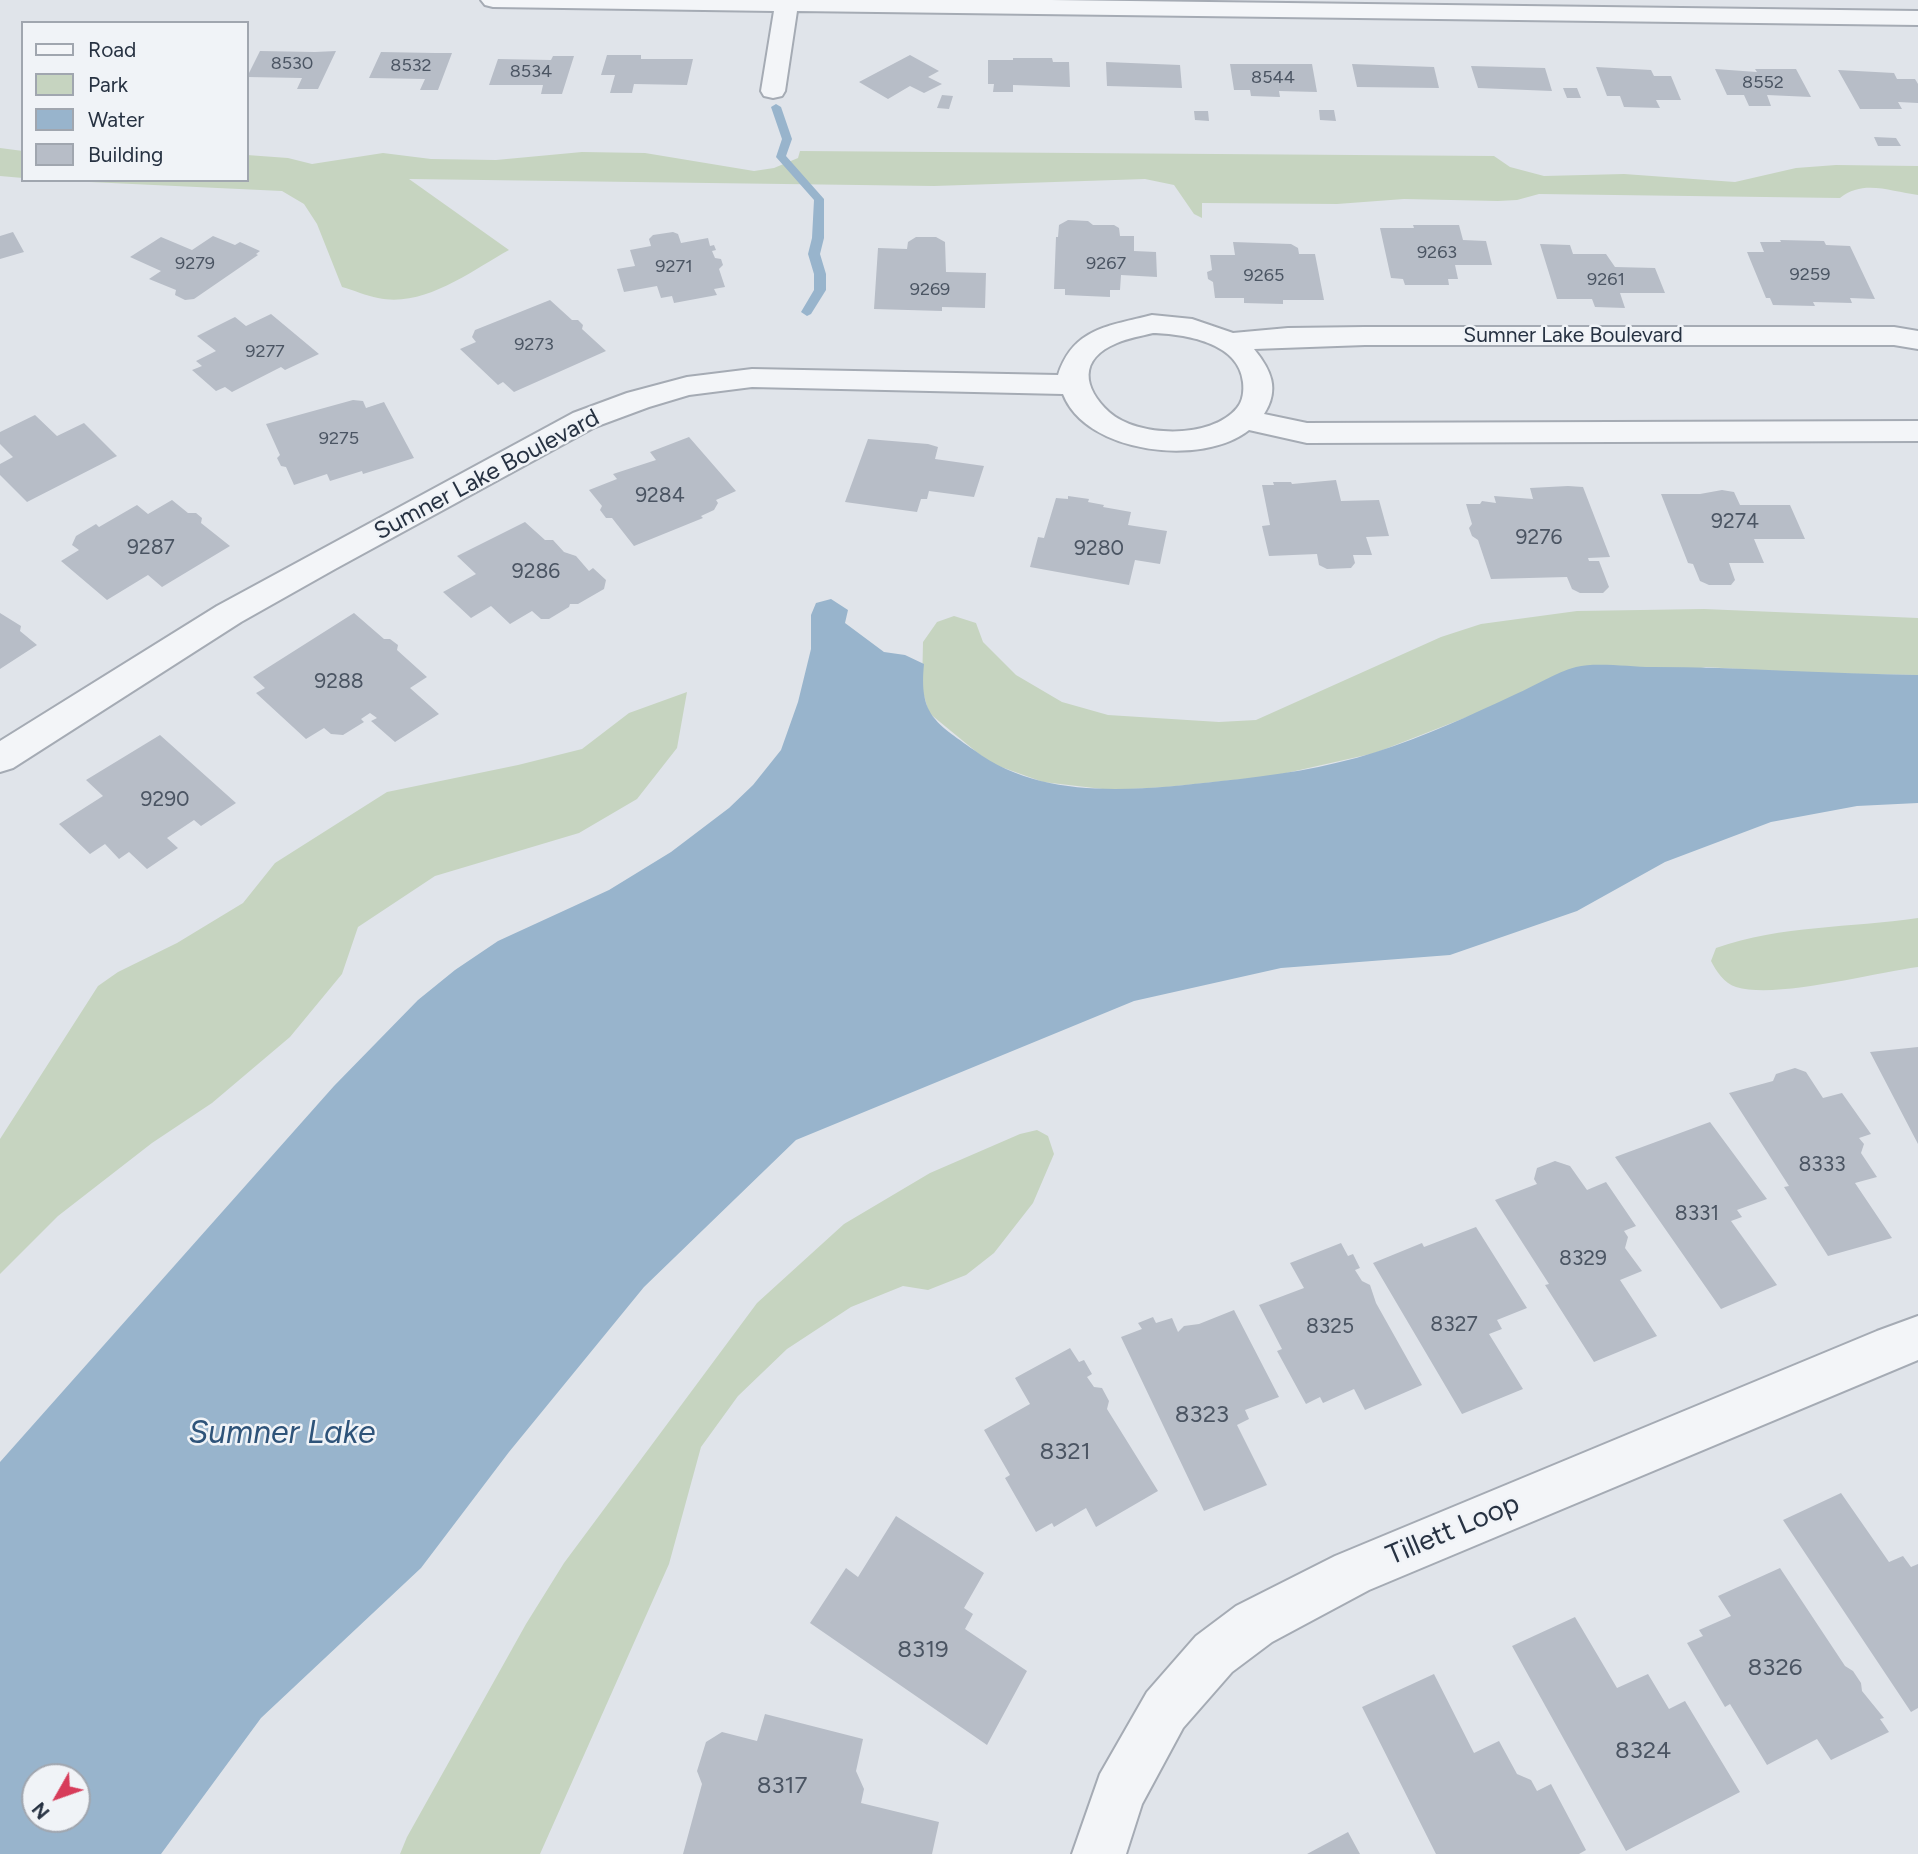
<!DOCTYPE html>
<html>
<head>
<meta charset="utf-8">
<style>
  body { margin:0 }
  #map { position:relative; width:1918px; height:1854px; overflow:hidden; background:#e0e4ea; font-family:Figtree,sans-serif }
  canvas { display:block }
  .legend { position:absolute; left:21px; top:21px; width:228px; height:161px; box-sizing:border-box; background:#f0f3f7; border:2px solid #a0a6af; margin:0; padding:9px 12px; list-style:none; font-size:21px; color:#273242 }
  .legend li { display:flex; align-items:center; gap:14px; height:35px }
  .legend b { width:35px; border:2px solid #a0a6af }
  .north { position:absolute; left:21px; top:1763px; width:70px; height:70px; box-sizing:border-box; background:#f0f3f7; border:2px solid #a0a6af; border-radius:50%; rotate:230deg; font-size:19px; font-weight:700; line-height:28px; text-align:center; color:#273242 }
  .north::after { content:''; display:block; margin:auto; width:24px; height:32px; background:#d73c5a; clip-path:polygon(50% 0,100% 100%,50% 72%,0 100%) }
</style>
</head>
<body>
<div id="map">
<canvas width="1918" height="1854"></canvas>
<ul class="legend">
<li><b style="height:9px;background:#f3f5f8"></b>Road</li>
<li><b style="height:19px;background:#c6d4c0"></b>Park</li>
<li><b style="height:19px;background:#98b4cc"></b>Water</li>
<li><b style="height:19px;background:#b7bdc7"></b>Building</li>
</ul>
<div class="north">N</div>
</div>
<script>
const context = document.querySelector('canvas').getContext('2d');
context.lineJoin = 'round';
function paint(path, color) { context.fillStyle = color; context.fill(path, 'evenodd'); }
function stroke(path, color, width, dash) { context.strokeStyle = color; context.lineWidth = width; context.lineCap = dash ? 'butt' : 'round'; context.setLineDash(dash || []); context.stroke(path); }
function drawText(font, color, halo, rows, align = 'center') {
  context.font = font + ' Figtree,sans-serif'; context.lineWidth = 5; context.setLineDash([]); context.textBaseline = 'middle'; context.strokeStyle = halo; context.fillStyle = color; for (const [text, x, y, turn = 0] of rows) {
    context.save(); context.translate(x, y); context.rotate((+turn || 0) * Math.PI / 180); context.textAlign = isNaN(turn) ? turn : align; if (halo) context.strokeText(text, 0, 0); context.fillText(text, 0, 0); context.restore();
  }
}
paint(new Path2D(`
  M0 148 23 151V178L0 176Z
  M800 151 1494 156 1510 167 1544 176 1624 174 1735 182 1796 168 1836 165 1918 166V195C1891 192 1864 179 1840 198L1539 194 1517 200 1498 201 1404 199 1337 204 1202 203V218L1194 214 1174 185 1145 179 934 186 409 179 509 250C471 271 424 308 378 298 366 296 354 290 342 287L317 224 304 204 282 191 47 180H247V155L288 158 312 164 383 153 431 159 496 160 582 152 645 153 754 171 774 168 798 158Z
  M1704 609 1918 618V675L1808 673 1706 667 1467 717 1375 753 1273 776 1167 787 1111 790 1043 782 990 763 929 713 922 689 923 642 937 622 954 616 976 623 983 642 1016 675 1062 702 1108 715 1219 722 1256 720 1441 637 1481 624 1577 611Z
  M687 692 677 748 637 799 579 833 435 876 358 927 342 974 290 1037 212 1103 152 1143 58 1216 0 1274V1139L98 986 118 972 177 943 243 903 275 863 387 792 518 765 582 749 629 713Z
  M1918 918V967C1872 973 1777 999 1736 987 1724 983 1716 971 1711 961L1716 948C1782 925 1850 928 1918 918Z
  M1037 1130 1048 1136 1054 1154 1033 1203 994 1253 966 1275 928 1290 903 1286 851 1307 787 1349 738 1396 701 1447 669 1564 540 1854H400L407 1837 526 1624 564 1563 757 1303 844 1224 930 1173 1020 1134Z`), '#c6d4c0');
paint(new Path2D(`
  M831 599 848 610 845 623 884 652 905 655 924 664C919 715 935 722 974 750 1043 802 1140 790 1221 781 1272 776 1326 768 1376 752 1424 737 1471 715 1516 694 1535 686 1556 672 1576 667 1596 662 1630 667 1652 667 1741 667 1829 674 1918 675V803L1857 806 1771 822 1665 862 1577 911 1450 955 1281 968 1134 1001 796 1140 644 1287 509 1452 421 1568 261 1718 161 1854H0V1462L334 1086 418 1000 455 970 498 941 609 890 671 852 729 808 753 785 781 750 798 702 811 649V615L816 603ZM35 1777H77V1819H35Z`), '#98b4cc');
paint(new Path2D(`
  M776 104 781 107 792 139 786 156 824 199V238L820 254 826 274V290L811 314 807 316 801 312 814 290V274L808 254 812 238 814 200 776 157 782 139 771 107Z`), '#98b4cc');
paint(new Path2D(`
  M260 51 315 52 336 51 318 89H297L302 78 247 77Z
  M381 52 435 53H452L438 90H420L425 79 369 78Z
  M607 55H641V59H693L687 85 634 84 632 93H610L615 75H601Z
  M910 55 939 71 928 77 942 84 924 93 910 86 888 99 859 82Z
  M553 56H574L562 94H541L543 85H489L498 59 551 60Z
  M1013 58H1052L1053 62H1069L1070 87 1013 85V92H993L994 84H988V60H1013Z
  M1106 62 1180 65 1182 88 1107 86Z
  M1230 64H1312L1317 92 1279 91 1280 97 1251 96 1250 90H1234Z
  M1352 64 1434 67 1439 88 1357 87Z
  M1471 66 1545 68 1552 91 1478 88Z
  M1596 67 1651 70 1654 76H1671L1681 100H1656L1660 108 1624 107 1620 96H1607Z
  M1715 69 1757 72 1755 69H1796L1811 97 1767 95 1771 106H1749L1744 95H1727Z
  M1838 70 1894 73 1897 79H1915L1918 84V103L1898 102 1902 109H1860Z
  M1563 88H1577L1581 98H1567Z
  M942 95 953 96 949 109 937 108Z
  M1319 110H1334L1336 121 1320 120Z
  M1194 111H1208L1209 121 1195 120Z
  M1874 137 1896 138 1901 146H1878Z
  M1068 220 1088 221 1093 225H1114L1119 228 1120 236H1134V251L1156 252 1157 277 1121 275 1120 290H1110V297L1065 295V289H1054L1056 237H1058L1059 225Z
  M1413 225H1459L1463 240 1486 241 1492 265H1455L1458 279H1448L1449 285H1405L1403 279 1391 278 1380 228H1414Z
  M13 232 24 252 0 259V236Z
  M673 232 678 234 681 243 708 238 710 246 714 245 716 250 712 251 715 258 721 259 723 265 719 269 725 287 714 289 717 295 674 303 672 296 661 298 657 286 624 292 617 269 635 266 630 250 651 246 649 239 653 235Z
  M213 236 235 245 240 242 260 251 256 254 258 255 194 299 185 300 175 295 176 290 149 279 161 271 130 257 161 237 192 250Z
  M916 237H936L945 242 946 272 986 273 985 308 942 307V311L874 309 878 248 907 249 908 242Z
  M1780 240 1824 241 1826 245 1850 246 1875 299 1850 298 1852 303 1813 302 1815 306 1773 305 1770 298H1766L1747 252H1764L1760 242H1781Z
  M1233 242 1291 244 1298 248 1299 254H1315L1324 300H1283V304L1244 303V298H1215L1213 282 1208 279 1207 272 1212 270 1210 255H1235Z
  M1540 244 1570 245 1573 254H1606L1615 267 1655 268 1665 293H1620L1625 308 1595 307 1592 299H1557Z
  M550 300 572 320H578L583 325 582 329 606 351 514 392 503 382 498 385 460 349 476 342 472 337 475 330Z
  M271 314 319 354 285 370 281 367 232 392 225 387 216 391 192 370 202 366 196 361 216 351 197 336 235 317 246 326Z
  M353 400 363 401 366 408 384 402 414 458 363 474 362 471 330 481 327 474 294 485 286 467 281 466 277 458 280 455 266 424Z
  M35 415 57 436 84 423 117 456 27 502 0 475V464L13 457 0 444V432Z
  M689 437 736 491 716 500 718 503 714 510 701 516 703 518 634 546 612 518H606L600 510 602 506 589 490 617 479 613 474 656 460 650 452Z
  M868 439 928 444 938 447 935 459 984 466 974 497 929 491 927 499H921L917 512 845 502Z
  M1336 480 1341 501 1379 500 1389 536 1366 537 1372 555H1353L1355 563 1351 568 1327 569 1319 565 1317 554 1269 556 1262 526 1270 525 1262 485H1274L1273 482H1291L1292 484Z
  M1568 486 1583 487 1610 557 1588 558 1589 561H1599L1609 587 1603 593H1580L1572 589 1567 577 1491 579 1478 540 1472 536 1469 528 1472 524 1466 504H1480L1482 501 1496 503 1494 496 1533 499 1530 488Z
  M1722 490 1734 492 1740 505H1790L1805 539H1754L1764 563H1729L1735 580 1731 585H1709L1700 581 1693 564 1688 563 1661 494H1700Z
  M1068 496 1089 499 1088 502 1104 505 1103 507 1131 512 1128 525 1167 531 1160 564 1135 560 1129 585 1030 567 1038 537 1044 538 1056 498 1068 499Z
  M172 500 188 513H196L202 518 201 523 230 546 162 587 148 575 107 600 61 561 79 550 72 545 76 536 96 524 99 527 137 505 148 514Z
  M525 522 545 540H553L564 552 576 556 589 571 593 568 606 580 604 589 578 604H570L569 607 549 619H541L532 611 510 624 491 606 471 618 443 592 476 574 457 556Z
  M0 613 21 626 20 631 37 645 0 669Z
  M354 613 384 639H390L398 645 397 650 427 677 410 688 439 714 395 742 371 721 377 718 370 713 361 719 364 722 343 735 331 734 324 728 306 739 256 693 265 688 253 677Z
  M160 735 236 803 201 826 194 820 167 838 178 848 147 869 129 852 119 859 105 844 90 854 59 824 103 796 86 780Z
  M1918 1047V1144L1870 1052Z
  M1795 1068 1806 1072 1823 1098 1842 1093 1871 1134 1859 1138 1864 1144 1861 1153 1877 1177 1855 1183 1892 1238 1828 1256 1784 1187 1789 1186 1729 1093 1773 1081 1776 1074Z
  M1710 1122 1767 1199 1737 1210 1742 1217 1731 1221 1777 1285 1721 1309 1615 1157Z
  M1555 1161 1570 1166 1587 1190 1606 1182 1636 1226 1624 1231 1628 1237 1625 1248 1642 1271 1620 1280 1657 1336 1594 1362 1545 1285 1549 1284 1495 1200 1537 1184 1534 1179 1537 1168Z
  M1476 1227 1527 1308 1497 1320 1502 1329 1489 1334 1523 1389 1462 1414 1373 1263 1422 1243 1424 1247Z
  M1341 1243 1348 1256 1353 1254 1360 1268 1355 1270 1362 1281 1370 1285 1376 1303 1422 1385 1365 1410 1354 1389 1323 1403 1320 1397 1306 1404 1277 1351 1282 1349 1259 1305 1304 1288 1290 1263Z
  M1234 1310 1279 1397 1245 1410 1249 1419 1237 1425 1267 1485 1204 1511 1121 1337 1142 1329 1138 1323 1153 1317 1156 1323 1172 1318 1178 1332 1184 1326 1199 1324Z
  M1070 1348 1079 1362 1084 1360 1092 1374 1087 1377 1094 1387 1102 1388 1109 1401 1107 1409 1158 1491 1096 1527 1086 1508 1054 1527 1052 1523 1036 1532 1005 1478 1010 1475 984 1430 1030 1404 1015 1378Z
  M1841 1493 1889 1562 1903 1556 1911 1567 1918 1564V1708L1911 1712 1783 1520Z
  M896 1516 984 1573 964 1608 973 1614 965 1629 1027 1671 987 1745 810 1623 846 1568 858 1577Z
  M1780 1568 1845 1666 1853 1671 1861 1683 1862 1691 1884 1718 1880 1719 1889 1732 1831 1760 1817 1739 1767 1765 1730 1704 1725 1707 1687 1643 1703 1636 1699 1630 1731 1616 1718 1596Z
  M1575 1617 1617 1688 1648 1674 1669 1709 1685 1701 1740 1792 1626 1851 1512 1646Z
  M1434 1674 1474 1753 1499 1741 1517 1774 1531 1780 1537 1791 1551 1784 1586 1850 1579 1854H1436L1362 1707Z
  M765 1714 863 1739 856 1771 864 1789 861 1803 939 1822 932 1854H683L702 1784 697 1771 706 1742 722 1732 757 1741Z
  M1348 1832 1360 1854H1307Z`), '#b7bdc7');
const minor = new Path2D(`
  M481 0H1051L1918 11V25L797 11 785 91 782 96 773 98 764 96 761 91 774 11 493 7 485 5Z
  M1152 315 1192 319 1233 333 1288 328 1365 327H1894L1918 331V349L1894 345H1365L1254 349C1271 370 1280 389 1264 414L1307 423 1918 421V441L1307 443 1249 430C1203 467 1086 454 1063 394L752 387 689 395 649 407 595 427 335 569 241 622 13 768 0 772V741L217 606 573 413 627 393 687 377 752 369 1058 375C1073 328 1109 326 1152 315ZM1153 333C1184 334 1239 342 1243 382 1244 391 1243 401 1237 408 1212 439 1138 438 1109 412 1083 388 1078 359 1117 343 1128 338 1141 336 1153 333Z
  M1918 1316V1360L1369 1590 1272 1642 1232 1672 1183 1728 1142 1804 1126 1854H1072L1100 1774 1147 1692 1196 1636 1236 1606 1335 1556 1877 1331Z`);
stroke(minor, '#a5abb4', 4);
paint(minor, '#f3f5f8');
drawText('18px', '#4b5563', null, [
  ["8530",292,64],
  ["8532",411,66],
  ["8534",531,72],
  ["8544",1273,78],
  ["8552",1763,83],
  ["9263",1437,253],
  ["9279",195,264],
  ["9267",1106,264],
  ["9271",674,267],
  ["9259",1810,275],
  ["9265",1264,276],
  ["9261",1606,280],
  ["9269",930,290],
  ["9273",534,345],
  ["9277",265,352],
  ["9275",339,439]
]);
drawText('21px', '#273242', '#f0f3f7', [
  ["Sumner Lake Boulevard",1573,336]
]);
drawText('21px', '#4b5563', null, [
  ["9284",660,496],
  ["9274",1735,522],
  ["9276",1539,538],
  ["9287",151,548],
  ["9280",1099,549],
  ["9286",536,572],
  ["9288",339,682],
  ["9290",165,800],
  ["8333",1822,1165],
  ["8331",1697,1214],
  ["8329",1583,1259],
  ["8327",1454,1325],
  ["8325",1330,1327]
]);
drawText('24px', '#273242', '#f0f3f7', [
  ["Sumner Lake Boulevard",487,475,-28]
]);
drawText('24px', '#4b5563', null, [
  ["8323",1202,1415],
  ["8321",1065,1452],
  ["8319",923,1650],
  ["8326",1775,1668],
  ["8324",1643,1751],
  ["8317",782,1786]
]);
drawText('28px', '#273242', '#f0f3f7', [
  ["Tillett Loop",1453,1530,-23]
]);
drawText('italic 32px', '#2e5379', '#f0f3f7', [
  ["Sumner Lake",282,1434]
]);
</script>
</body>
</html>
